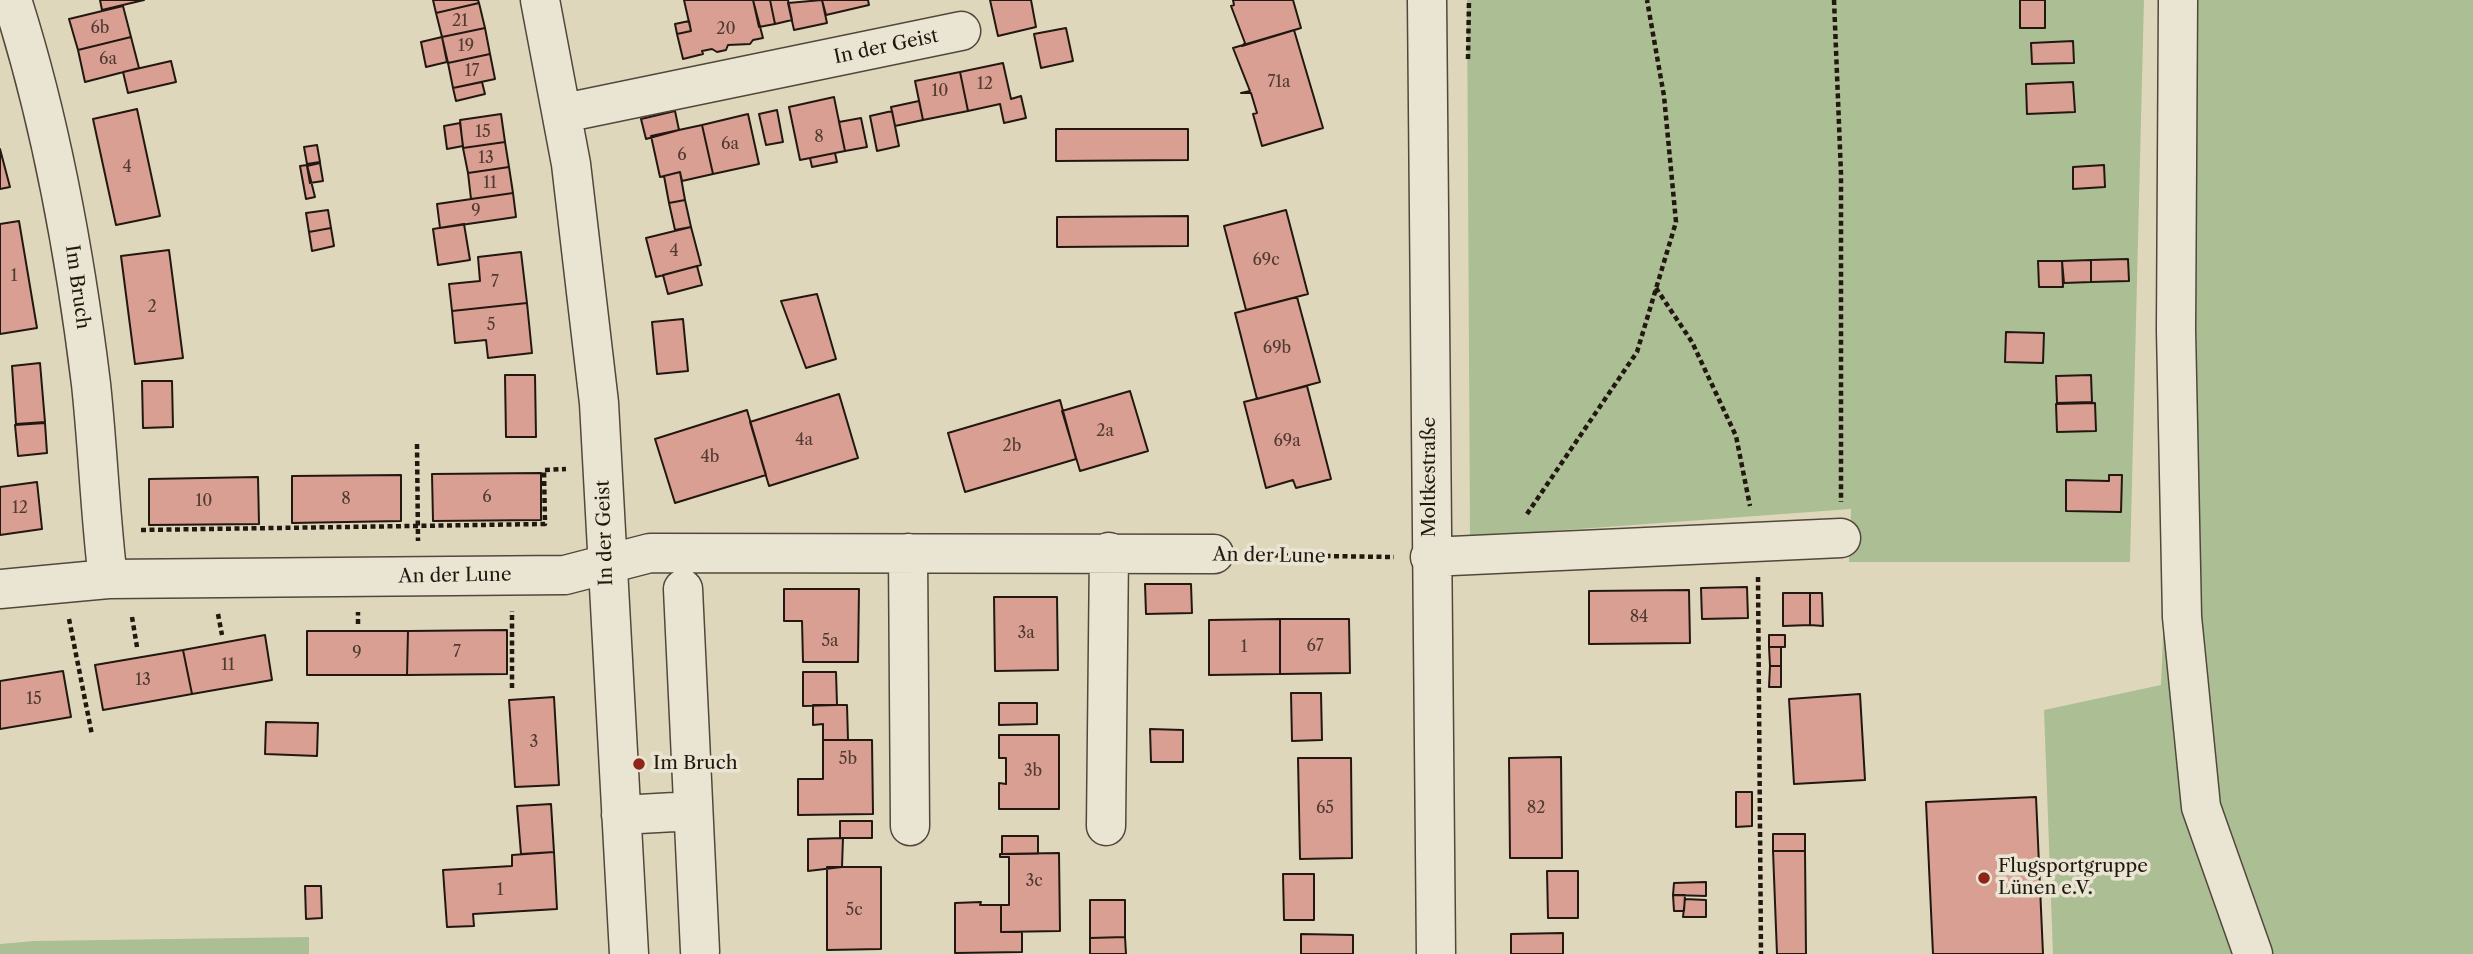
<!DOCTYPE html>
<html>
<head>
<meta charset="utf-8">
<style>
  body { margin:0 }
  canvas { display:block; background:#dfd7bb }
</style>
</head>
<body>
<canvas width="2473" height="954"></canvas>
<script>
const context = document.querySelector('canvas').getContext('2d');
context.lineJoin = 'round';
function paint(path, color) { context.fillStyle = color; context.fill(path, 'evenodd'); }
function stroke(path, color, width, dash) { context.strokeStyle = color; context.lineWidth = width; context.lineCap = dash ? 'butt' : 'round'; context.setLineDash(dash || []); context.stroke(path); }
function drawText(font, color, halo, rows, align = 'center') {
  context.font = font + ' "Libre Caslon Text",serif'; context.lineWidth = 7; context.setLineDash([]); context.textBaseline = 'middle'; context.strokeStyle = halo; context.fillStyle = color; for (const [text, x, y, turn = 0] of rows) {
    context.save(); context.translate(x, y); context.rotate((+turn || 0) * Math.PI / 180); context.textAlign = isNaN(turn) ? turn : align; if (halo) context.strokeText(text, 0, 0); context.fillText(text, 0, 0); context.restore();
  }
}
paint(new Path2D(`
  M1467 0H2144L2130 562H1849L1851 509 1470 537Z
  M2189 0H2473V954H2053L2044 710 2161 685Z
  M309 937V954H0V944L34 941Z`), '#acbf94');
const building = new Path2D(`
  M100 0H144L102 10Z
  M433 0H478L479 3 436 13Z
  M684 0H753L763 38 753 40 750 44 728 45 726 50 717 52 712 49 702 51 703 54 683 59 677 34 691 31Z
  M753 0H770L775 24 759 27Z
  M770 0H788L792 20 775 24Z
  M822 0H868L869 5 826 15Z
  M822 0 827 23 794 30 788 3Z
  M990 0H1031L1036 27 998 36Z
  M1233 0H1293L1301 28 1242 46 1245 43 1231 6 1234 5Z
  M2020 0H2045V28H2020Z
  M479 3 485 28 442 37 436 13Z
  M123 6 131 37 78 50 69 19Z
  M689 21 691 31 677 34 675 24Z
  M485 28 490 54 448 63 442 37Z
  M1066 28 1073 61 1041 68 1034 34Z
  M1294 30 1323 128 1262 146 1253 114 1257 113 1251 93H1241L1250 91 1233 48Z
  M131 37 139 68 85 82 78 50Z
  M442 37 447 62 426 67 421 42Z
  M2073 41 2074 63 2032 64 2031 43Z
  M490 54 495 79 453 88 448 63Z
  M171 61 176 82 128 93 123 72Z
  M1003 63 1011 99 1021 96 1026 118 1004 123 1000 104 968 111 960 72Z
  M960 72 968 111 923 120 915 81Z
  M482 82 485 94 456 101 453 88Z
  M2073 82 2075 112 2027 114 2026 84Z
  M834 97 845 151 800 160 789 107Z
  M919 101 923 120 895 126 891 107Z
  M137 109 160 216 116 225 93 119Z
  M777 110 783 142 766 145 759 114Z
  M675 111 679 130 646 139 641 119Z
  M892 111 899 146 877 151 870 116Z
  M501 114 505 142 463 148 460 120Z
  M748 114 759 164 713 174 702 125Z
  M861 118 867 147 845 151 839 122Z
  M460 123 463 146 447 149 444 126Z
  M702 125 713 174 682 181 680 172 660 177 651 136Z
  M1056 129H1188V160L1056 161Z
  M505 142 509 167 468 173 463 148Z
  M317 145 320 162 307 164 304 147Z
  M0 149 10 187 0 189Z
  M835 153 837 162 812 167 810 158Z
  M320 163 323 181 310 183 307 166Z
  M307 165 315 197 306 199 300 166Z
  M2104 165 2105 187 2073 189V167Z
  M509 167 513 193 471 199 468 173Z
  M680 172 685 200 669 203 664 176Z
  M513 193 516 217 440 228 437 204Z
  M685 200 691 227 675 230 669 203Z
  M328 210 331 228 309 232 306 213Z
  M1286 210 1308 294 1246 310 1224 226Z
  M1188 216V246L1057 247V217Z
  M19 221 37 328 0 334V224Z
  M464 224 470 260 438 265 433 229Z
  M691 227 701 265 656 277 646 238Z
  M331 228 334 246 312 251 309 232Z
  M169 250 183 358 135 364 121 256Z
  M521 252 527 303 452 311 449 284 480 281 478 257Z
  M2128 259 2129 281 2091 282V260Z
  M2091 260V282L2064 283 2062 261Z
  M2038 261H2062L2063 287H2039Z
  M697 266 702 285 668 294 663 275Z
  M817 294 836 359 806 368 781 301Z
  M1297 297 1320 382 1257 399 1235 313Z
  M527 303 532 353 488 358 486 340 455 343 452 311Z
  M683 319 688 371 657 374 652 322Z
  M2006 332 2044 333 2043 363 2005 362Z
  M40 363 45 422 16 424 12 366Z
  M505 375H535L536 437H506Z
  M2091 375 2092 402 2057 403 2056 376Z
  M142 381H172L173 427 143 428Z
  M1307 386 1331 479 1296 488 1293 480 1266 488 1244 402Z
  M1130 391 1148 451 1080 471 1062 411Z
  M839 394 858 458 769 486 750 422Z
  M1060 400 1076 459 965 492 948 433Z
  M2095 403 2096 431 2057 432 2056 404Z
  M747 410 766 475 675 503 655 439Z
  M45 423 47 453 18 456 15 425Z
  M541 473V520L433 521 432 474Z
  M401 475V521L292 523V476Z
  M2109 475H2122L2121 512 2066 511V480L2109 481Z
  M258 477 259 524 149 525V479Z
  M37 482 42 529 0 535V487Z
  M1145 584H1191L1192 613 1146 614Z
  M1747 587 1748 618 1702 619 1701 588Z
  M784 589H859L858 662H803L802 621H784Z
  M1689 590 1690 643 1589 644V591Z
  M1783 593H1810V625L1783 626Z
  M1810 593H1822L1823 626 1810 625Z
  M994 597H1057L1058 670 995 671Z
  M1280 619H1349L1350 673 1280 674Z
  M1280 619V674L1209 675V620Z
  M507 630V674L407 675 408 631Z
  M307 631H408L407 675H307Z
  M265 635 272 680 192 694 183 650Z
  M1769 635H1785V647H1769Z
  M1769 647H1781V666H1770Z
  M183 650 192 694 103 710 95 665Z
  M1770 666H1781V687H1769Z
  M63 671 71 717 0 729V681Z
  M803 672H836L837 705 803 706Z
  M1291 693H1321L1322 740 1292 741Z
  M1860 694 1865 780 1794 784 1789 699Z
  M554 697 559 785 515 787 509 700Z
  M999 703H1037V724L999 725Z
  M813 705H847L848 740H823V724L813 725Z
  M266 722 318 723 317 756 265 754Z
  M1150 729 1183 730V762H1151Z
  M999 735H1059V809H999V783L1006 784V758H999Z
  M823 740H872L873 814 798 815V779H823Z
  M1561 757 1562 858H1510L1509 758Z
  M1298 758H1351L1352 858 1300 859Z
  M1736 792H1752V826L1736 827Z
  M2036 797 2043 954H1933L1926 802Z
  M551 804 554 852 521 854 517 806Z
  M840 821H872V838H840Z
  M1773 834H1805V851H1773Z
  M1002 836H1038V854H1002Z
  M843 838 842 867 808 871V839Z
  M1773 851H1805L1806 954H1777Z
  M554 852 557 909 473 914 474 926 447 927 443 870 512 866V855Z
  M1059 853 1060 931 1001 932V905H1009V857H1000V854Z
  M827 867H881V949L827 950Z
  M1547 871H1578V918H1548Z
  M1283 874H1314V920H1284Z
  M1706 882V896L1673 895 1674 883Z
  M305 886H321L322 918 306 919Z
  M1673 895H1685L1684 911H1674Z
  M1685 899 1706 900V917H1683Z
  M1090 900H1125V937L1090 938Z
  M981 902 980 905H1001V932H1022V952L955 953V903Z
  M1563 933V954H1511V934Z
  M1301 934 1353 935V954H1301Z
  M1125 937 1126 954H1090V938Z`);
paint(building, '#da9f93');
stroke(building, '#221810', 2);
const minor = new Path2D(`
  M12 0C52 125 75 254 91 384 98 449 100 514 108 579
  M540 0 571 164 599 403 629 954
  M1427 0 1436 954
  M2178 0 2176 330 2182 617 2201 807 2253 954
  M564 113 961 31
  M908 553 910 826
  M1430 557 1841 538
  M0 589 108 579 565 575 650 553 1214 554
  M683 589 700 951
  M621 815 693 811
  M1106 826 1109 552`);
stroke(minor, '#51483b', 41);
stroke(new Path2D(`
  M1834 0 1841 174V502
  M1468 59 1469 0
  M1656 288 1692 342 1736 436 1750 506
  M417 444 418 541
  M1527 514 1637 352 1676 222 1664 96 1647 0
  M141 530 545 524 544 470 566 469
  M1249 555 1394 557
  M1758 577 1761 954
  M218 614 222 635
  M132 617 137 647
  M69 619 92 735
  M358 624V612
  M512 688V611`), '#221810', 4.5, [5, 3.5]);
stroke(minor, '#eae5d3', 38);
for (const [x, y, r, color] of [
  [639,764,7,"#8f2418"],
  [1984,878,7,"#8f2418"]
]) { const dot = new Path2D(); dot.arc(x, y, r, 0, 2 * Math.PI); context.fillStyle = color; context.fill(dot); stroke(dot, '#eae5d3', 2.5); }
drawText('16px', '#503a31', null, [
  ["21",460,21],
  ["6b",100,28],
  ["20",726,29],
  ["19",466,46],
  ["6a",108,59],
  ["17",472,71],
  ["71a",1279,82],
  ["12",985,84],
  ["10",940,91],
  ["15",483,132],
  ["8",819,137],
  ["6a",730,144],
  ["6",682,155],
  ["13",486,158],
  ["4",127,167],
  ["11",490,183],
  ["9",476,211],
  ["4",674,251],
  ["69c",1266,260],
  ["1",14,276],
  ["7",495,282],
  ["2",152,307],
  ["5",491,325],
  ["69b",1277,348],
  ["2a",1105,431],
  ["4a",804,440],
  ["69a",1287,441],
  ["2b",1012,446],
  ["4b",710,457],
  ["6",487,497],
  ["8",346,499],
  ["10",204,501],
  ["12",20,508],
  ["84",1639,617],
  ["3a",1026,633],
  ["5a",830,641],
  ["67",1315,646],
  ["1",1244,647],
  ["7",457,652],
  ["9",357,653],
  ["11",228,665],
  ["13",143,680],
  ["15",34,699],
  ["3",534,742],
  ["5b",848,759],
  ["3b",1033,771],
  ["65",1325,808],
  ["82",1536,808],
  ["3c",1034,881],
  ["1",500,890],
  ["5c",854,910]
]);
drawText('19px', '#221810', '#eae5d3', [
  ["In der Geist",886,47,-12],
  ["Im Bruch",77,287,82],
  ["Moltkestraße",1430,477,-90],
  ["In der Geist",605,533,-92],
  ["An der Lune",1269,556,1],
  ["An der Lune",455,576,-1]
]);
drawText('19px', '#221810', '#eae5d3', [
  ["Im Bruch",653,764],
  ["Flugsportgruppe",1998,867],
  ["Lünen e.V.",1998,889]
], 'left');
</script>
</body>
</html>
